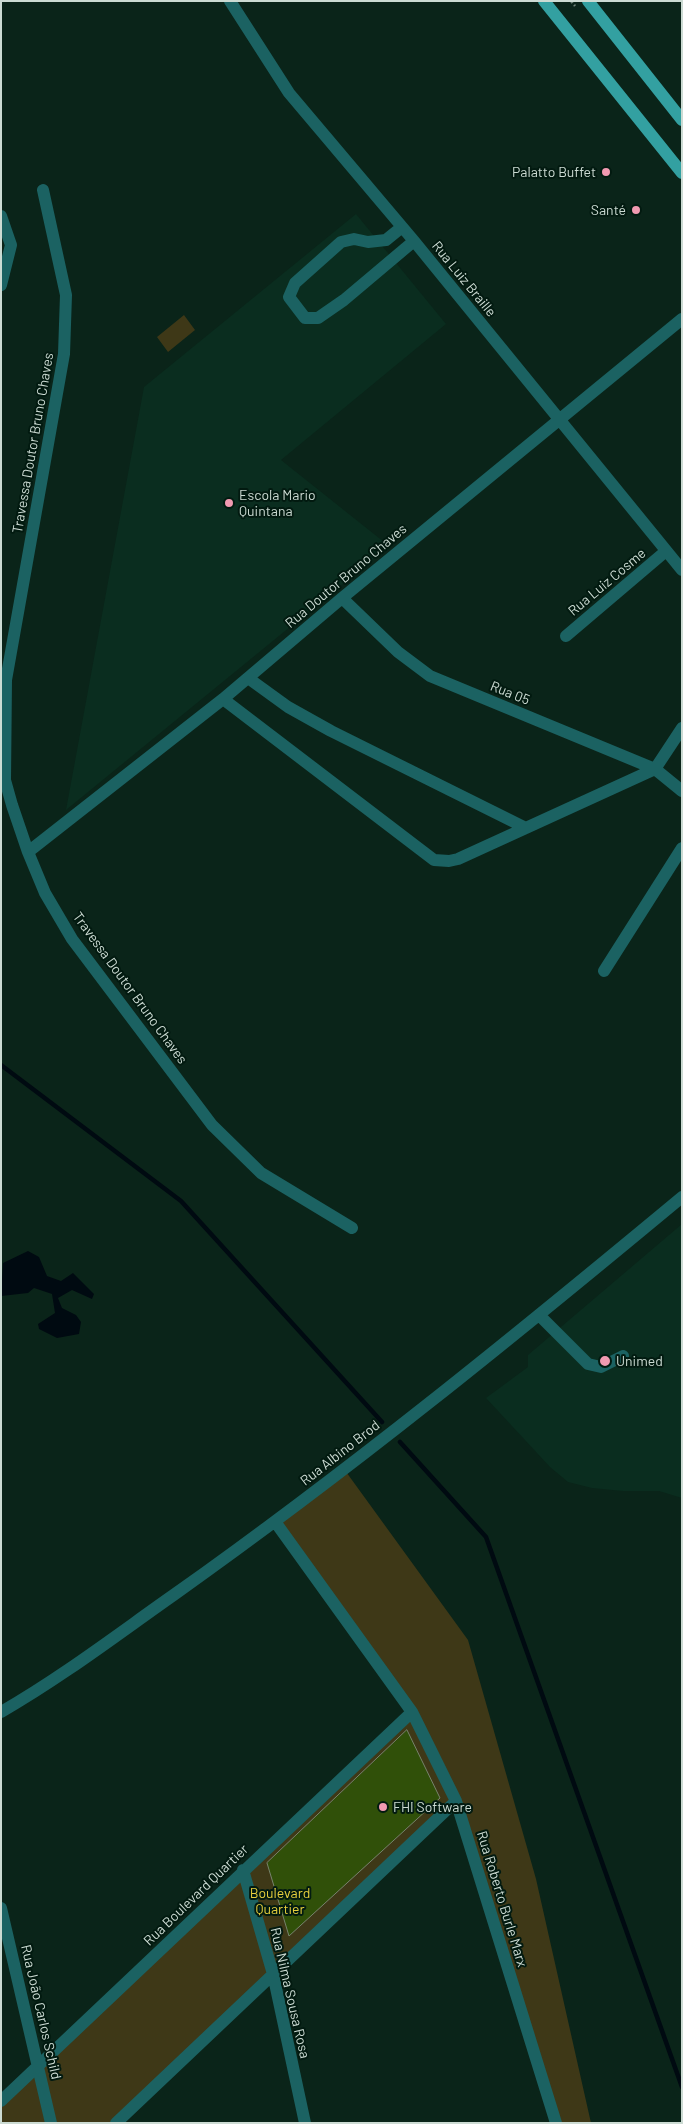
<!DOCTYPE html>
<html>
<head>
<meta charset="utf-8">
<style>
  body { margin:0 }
  #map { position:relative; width:683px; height:2124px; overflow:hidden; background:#0a2419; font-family:Barlow,sans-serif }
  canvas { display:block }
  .frame { position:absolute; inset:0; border:2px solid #ccdbd3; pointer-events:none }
</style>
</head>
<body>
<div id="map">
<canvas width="683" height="2124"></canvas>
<div class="frame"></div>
</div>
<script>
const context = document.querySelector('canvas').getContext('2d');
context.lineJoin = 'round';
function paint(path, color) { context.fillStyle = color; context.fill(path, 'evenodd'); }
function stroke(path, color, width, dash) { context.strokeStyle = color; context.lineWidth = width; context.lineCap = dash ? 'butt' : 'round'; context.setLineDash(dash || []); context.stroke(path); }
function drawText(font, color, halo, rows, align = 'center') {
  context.font = font + ' Barlow,sans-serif'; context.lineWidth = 4; context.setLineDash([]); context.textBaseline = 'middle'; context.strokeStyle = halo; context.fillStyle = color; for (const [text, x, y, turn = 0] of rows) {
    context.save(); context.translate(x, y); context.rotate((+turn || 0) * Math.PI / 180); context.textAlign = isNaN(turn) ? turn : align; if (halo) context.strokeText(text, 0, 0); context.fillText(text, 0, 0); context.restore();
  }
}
paint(new Path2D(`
  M356 214 446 324 281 460 389 546 66 810 144 387Z
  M682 1224V1498L659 1491H623L592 1488 568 1482 550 1467 486 1398 528 1367V1355Z`), '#0a2d1f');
paint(new Path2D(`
  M184 315 195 330 168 352 157 337Z
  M344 1469 468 1640 536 1879 591 2123H556L457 1802 115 2123H1V2101L412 1712 276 1523Z`), '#3e3817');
paint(new Path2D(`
  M28 1251 39 1257 47 1276 61 1281 73 1273 94 1294 92 1299 72 1290 58 1298 62 1308 76 1315 81 1322 79 1334 57 1338 39 1329 38 1324 55 1313 52 1294 34 1288 28 1293 1 1296 3 1263Z`), '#000a11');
stroke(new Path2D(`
  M1 1065 181 1201 382 1422
  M400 1442 486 1537 682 2087`), '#000a11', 4.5);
const building = new Path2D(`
  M407 1730 440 1798 289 1936 267 1863Z`);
paint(building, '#305009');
stroke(building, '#76836c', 1);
stroke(new Path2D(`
  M571 1 575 6`), '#70847b', 2.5, [2.5, 2.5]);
stroke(new Path2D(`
  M230 1 289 93 414 241 682 570
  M43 190 66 295 64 354 6 680 5 780 12 805 28 852 45 893 72 939 212 1125 261 1173 352 1228
  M1 216 11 245 1 285
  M402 227 386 240 368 242 354 239 341 242 295 283 289 297 305 318H318L344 300 414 241
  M342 598 398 652 430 676 655 769 682 791
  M566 636 666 551
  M248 678 288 707 331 731 526 828
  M223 699 434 860 449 861 458 859 655 769
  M655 769 682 728
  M28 852 223 699 342 598 682 319
  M604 971 682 848
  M539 1315 588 1364 601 1367 623 1356
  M276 1523 412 1712 456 1801 556 2123
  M1 1712C62 1677 118 1634 175 1594 350 1470 517 1334 682 1197
  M243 1870 273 1974 305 2123
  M1 1908 51 2123
  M1 2101 412 1712
  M116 2123 456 1801`), '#1b6262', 12);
stroke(new Path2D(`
  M544 1 682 173
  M588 1 682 120`), '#33a0a1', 12);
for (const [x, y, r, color] of [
  [606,172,5,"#f19ab1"],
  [636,210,5,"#f19ab1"],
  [229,503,5,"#f19ab1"],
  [605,1361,6,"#f19ab1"],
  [383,1807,5,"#f19ab1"]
]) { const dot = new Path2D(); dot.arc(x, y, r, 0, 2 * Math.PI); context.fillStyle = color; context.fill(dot); stroke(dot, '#021a10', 2); }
drawText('14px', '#ccdbd3', '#021a10', [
  ["Palatto Buffet",596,172,"right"],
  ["Santé",626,210,"right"],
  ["Escola Mario",239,495],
  ["Quintana",239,511],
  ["Unimed",616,1361],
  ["FHI Software",393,1807]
], 'left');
drawText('14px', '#ccdbd3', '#021a10', [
  ["Rua Luiz Braille",464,279,51],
  ["Travessa Doutor Bruno Chaves",33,443,-80],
  ["Rua Doutor Bruno Chaves",346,576,-40],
  ["Rua Luiz Cosme",607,582,-40],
  ["Rua 05",510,693,22],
  ["Travessa Doutor Bruno Chaves",130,988,54],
  ["Rua Albino Brod",340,1453,-38],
  ["Rua Boulevard Quartier",196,1895,-44],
  ["Rua Roberto Burle Marx",502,1899,73],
  ["Rua Nilma Sousa Rosa",290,1993,77],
  ["Rua João Carlos Schild",41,2012,77]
]);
drawText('14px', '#e6cf3d', '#021a10', [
  ["Boulevard",280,1893],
  ["Quartier",280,1909]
]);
</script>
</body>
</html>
